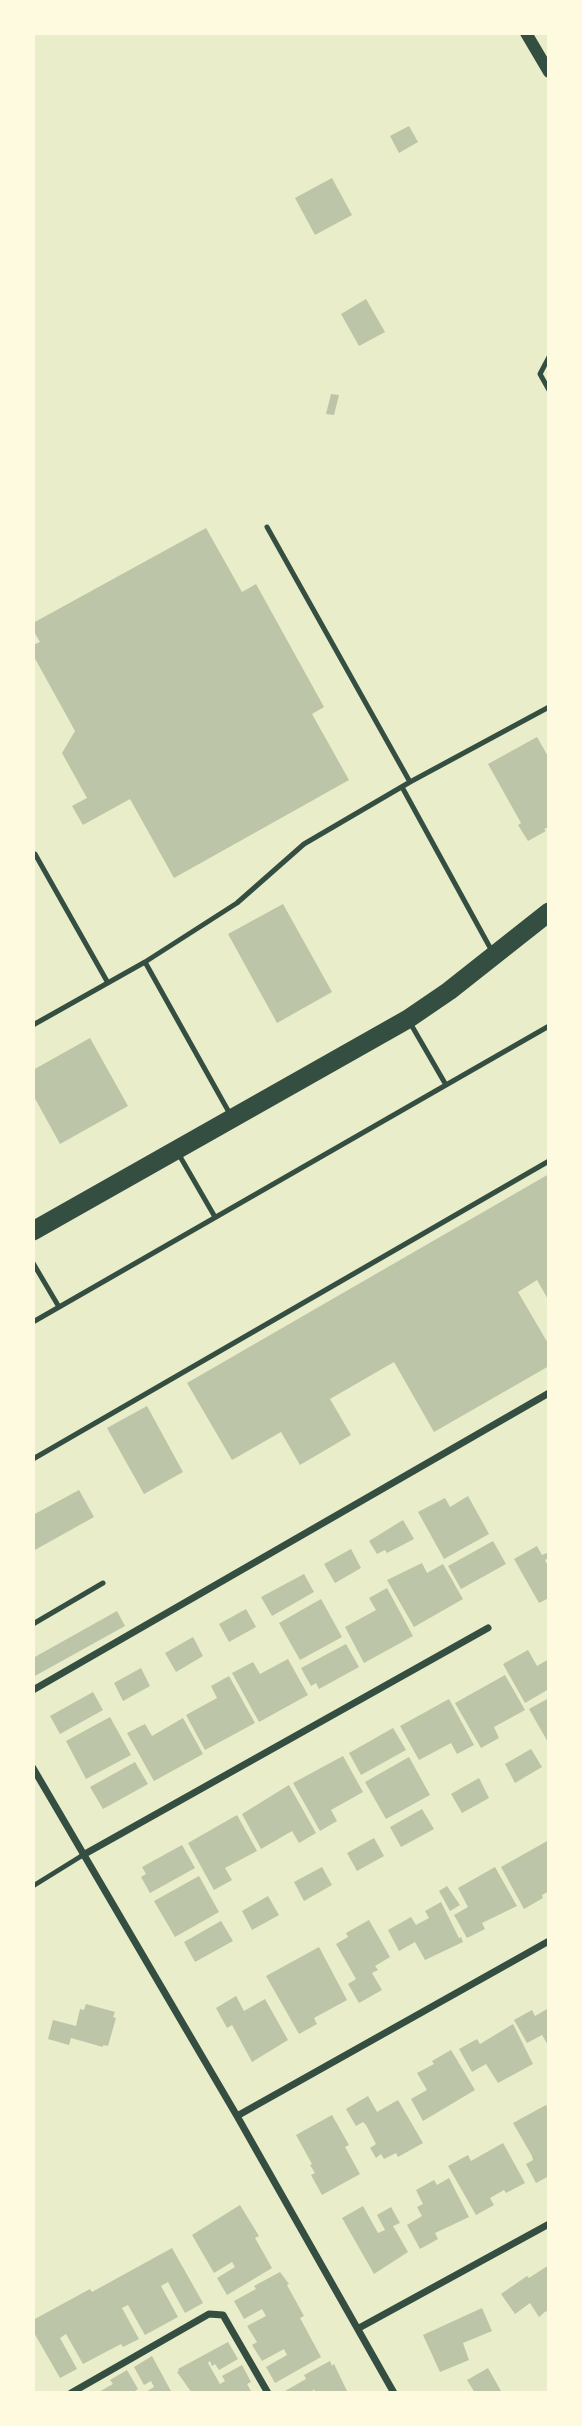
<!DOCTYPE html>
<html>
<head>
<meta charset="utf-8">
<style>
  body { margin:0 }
  #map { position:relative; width:582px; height:2426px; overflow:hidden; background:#e9edc9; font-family:Rubik,sans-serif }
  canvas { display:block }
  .frame { position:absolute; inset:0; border:35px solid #fefae0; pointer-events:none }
</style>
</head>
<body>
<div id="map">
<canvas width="582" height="2426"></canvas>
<div class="frame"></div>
</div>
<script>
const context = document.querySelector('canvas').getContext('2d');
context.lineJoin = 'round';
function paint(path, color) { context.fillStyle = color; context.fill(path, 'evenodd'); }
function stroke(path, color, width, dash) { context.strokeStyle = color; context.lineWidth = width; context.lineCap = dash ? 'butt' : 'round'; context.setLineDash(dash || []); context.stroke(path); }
paint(new Path2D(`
  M409 126 418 142 399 153 390 136Z
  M332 178 352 215 315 235 295 198Z
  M366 299 385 332 359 346 341 314Z
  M331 394 339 395 334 415 326 414Z
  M206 528 242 592 256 584 324 707 312 714 349 780 174 878 130 799 83 825 72 806 87 798 62 753 75 731 33 655V645L40 642 33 630V623Z
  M537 737 549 758V827L544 829 546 831 528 841 518 825 521 823 488 764Z
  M283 904 332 992 277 1023 228 934Z
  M90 1038 128 1106 60 1144 33 1095V1070Z
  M549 1174V1301L537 1280 518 1292 549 1345V1366L434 1432 394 1362 330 1399 351 1435 300 1465 281 1432 232 1460 187 1383Z
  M147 1406 183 1472 144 1494 107 1428Z
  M79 1490 94 1517 33 1551V1515Z
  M468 1496 489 1534 444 1559 418 1512 445 1498 450 1507Z
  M403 1520 414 1539 387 1553 385 1550 377 1554 369 1541Z
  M493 1541 506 1564 461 1589 448 1566Z
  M537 1546 542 1555 549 1552V1558L545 1560 549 1568V1598L539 1603 514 1559Z
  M351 1549 361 1568 335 1583 324 1564Z
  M422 1563 427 1573 443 1564 463 1599 414 1627 387 1580Z
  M304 1574 314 1592 272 1616 261 1597Z
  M387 1588 413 1636 364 1663 345 1627 376 1610 369 1598Z
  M321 1599 342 1637 300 1660 279 1623Z
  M246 1609 256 1627 229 1642 219 1624Z
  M117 1611 125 1626 33 1677V1658Z
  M193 1637 203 1656 176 1672 165 1653Z
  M346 1644 359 1667 319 1689 316 1683 311 1686 301 1668Z
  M528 1650 537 1666 549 1659V1689L525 1703 503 1664Z
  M288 1659 308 1695 259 1722 232 1673 253 1662 260 1674Z
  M141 1668 150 1686 123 1701 114 1683Z
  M505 1675 525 1710 494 1727 499 1738 481 1748 455 1703Z
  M229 1676 255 1723 205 1750 186 1715 217 1698 211 1686Z
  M93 1692 103 1710 60 1734 50 1716Z
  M549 1698V1744L529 1709Z
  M449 1699 474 1745 457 1754 451 1743 419 1760 400 1726Z
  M110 1717 131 1755 86 1779 66 1741Z
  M183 1718 203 1754 154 1781 127 1733 145 1724 152 1736Z
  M393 1728 406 1750 361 1775 349 1753Z
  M531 1749 542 1767 515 1783 505 1764Z
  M343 1756 363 1792 331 1810 337 1821 320 1831 293 1783Z
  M409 1757 430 1795 386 1819 365 1782Z
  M135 1762 148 1784 103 1809 90 1787Z
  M479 1778 489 1798 462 1813 451 1794Z
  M289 1785 316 1833 299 1843 292 1831 261 1849 242 1814Z
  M422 1809 434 1829 401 1847 390 1827Z
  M237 1815 257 1851 225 1868 232 1880 214 1890 188 1843Z
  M374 1838 384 1856 357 1871 347 1853Z
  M549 1840V1891L542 1895 543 1898 524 1909 501 1867Z
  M182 1845 195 1868 150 1893 141 1877 146 1874 142 1867Z
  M322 1867 332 1885 304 1901 294 1882Z
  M495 1867 517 1906 482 1923 485 1929 467 1938 454 1915 468 1907 458 1888Z
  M199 1876 219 1912 175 1937 154 1901Z
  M447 1886 460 1905 450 1911 439 1891Z
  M268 1896 279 1915 252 1930 242 1911Z
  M441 1902 459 1938 461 1937 463 1942 425 1960 415 1942 399 1951 388 1930 411 1917 416 1925 429 1918 425 1911Z
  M369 1920 390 1957 375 1966 378 1970 372 1973 382 1990 359 2003 348 1984 356 1979 336 1944 348 1937 346 1933Z
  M221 1921 233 1941 195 1962 184 1942Z
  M319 1947 347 2000 314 2018 317 2024 299 2034 266 1976Z
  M236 1996 244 2011 265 1999 288 2040 252 2062 232 2025 227 2028 216 2008Z
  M86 2004 115 2012 113 2017 116 2018 108 2046 103 2045V2047L71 2038 69 2045 48 2039 53 2020 76 2026 80 2009 84 2010Z
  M549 2008V2047L542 2035 527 2043 514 2020 532 2010 535 2016Z
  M513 2024 533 2064 498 2083 486 2064 472 2072 459 2049 477 2039 480 2044Z
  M451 2050 475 2090 423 2121 411 2099 427 2090 417 2073 434 2064 432 2061Z
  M368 2096 377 2112 398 2100 423 2143 398 2157 396 2153 384 2159 381 2154 376 2158 370 2148 376 2144 366 2125 363 2122 356 2126 346 2109Z
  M546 2105 549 2110V2176L536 2183 526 2164 533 2160 532 2156 513 2123Z
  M332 2115 349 2145 345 2147 360 2174 322 2195 311 2175 315 2173 310 2165 312 2164 296 2135Z
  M503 2143 525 2183 506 2193 504 2190 490 2198 494 2205 476 2215 448 2166 468 2155 471 2161Z
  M449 2178 469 2217 435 2233 438 2239 420 2249 407 2225 422 2216 417 2207 423 2204 416 2190 434 2180 437 2185Z
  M240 2205 259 2236 255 2238 272 2268 227 2295 217 2278 235 2267 232 2262 214 2273 192 2235Z
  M363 2206 378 2233 385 2230 377 2215 391 2207 400 2223 393 2226 408 2252 374 2274 342 2218Z
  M172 2248 203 2303 185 2313 168 2282 161 2286 178 2317 145 2335 128 2305 122 2308 139 2339 123 2347 121 2344 83 2364 66 2334 60 2338 77 2369 60 2378 33 2331V2320L90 2289 92 2292Z
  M549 2265V2315L546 2311 539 2317 530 2303 515 2314 501 2294 527 2276 529 2278Z
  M280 2272 289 2284 287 2285 304 2316 300 2318 321 2357 275 2383 266 2367 287 2355 284 2349 262 2361 252 2345 257 2342 247 2326 266 2316 262 2309 244 2319 234 2301 256 2289 254 2286Z
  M482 2308 492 2331 463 2343 469 2360 440 2372 423 2335Z
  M228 2342 238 2359 219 2370 215 2364 212 2366 210 2361 208 2363 220 2384 225 2381 222 2376 242 2365 251 2382 247 2384 252 2393H192L177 2372 179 2371 178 2369Z
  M152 2356 172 2393H144L154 2387 151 2381 144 2385 134 2367Z
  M330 2361 332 2366 334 2364 348 2393H315L314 2389 311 2393H286L285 2391 306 2379 304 2375Z
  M488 2368 501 2391 475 2393 467 2380Z
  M127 2370 138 2389 132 2393H97L113 2384 110 2380Z`), '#bcc5a7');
stroke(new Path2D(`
  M549 357 540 374 549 390
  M410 782 549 707
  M402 787 493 953
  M33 855 35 854 108 983
  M33 1025 145 962
  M446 1085 549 1026
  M230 1114 145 962 237 903 304 844 410 782 267 527
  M178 1153 215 1217
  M33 1263 59 1307
  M33 1322 446 1085 409 1021
  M33 1459 549 1161
  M33 1624 103 1583
  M33 1886 83 1855`), '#344e41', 5);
stroke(new Path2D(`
  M33 1690 549 1393
  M33 1768 237 2116 394 2393
  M83 1855 488 1628
  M237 2116 549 1941
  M359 2328 549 2224
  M71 2393 209 2314 223 2315 268 2393`), '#344e41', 7);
stroke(new Path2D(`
  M526 33 549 72`), '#344e41', 12);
stroke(new Path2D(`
  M33 1231 408 1019 449 991 549 912`), '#344e41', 19);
</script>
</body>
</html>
